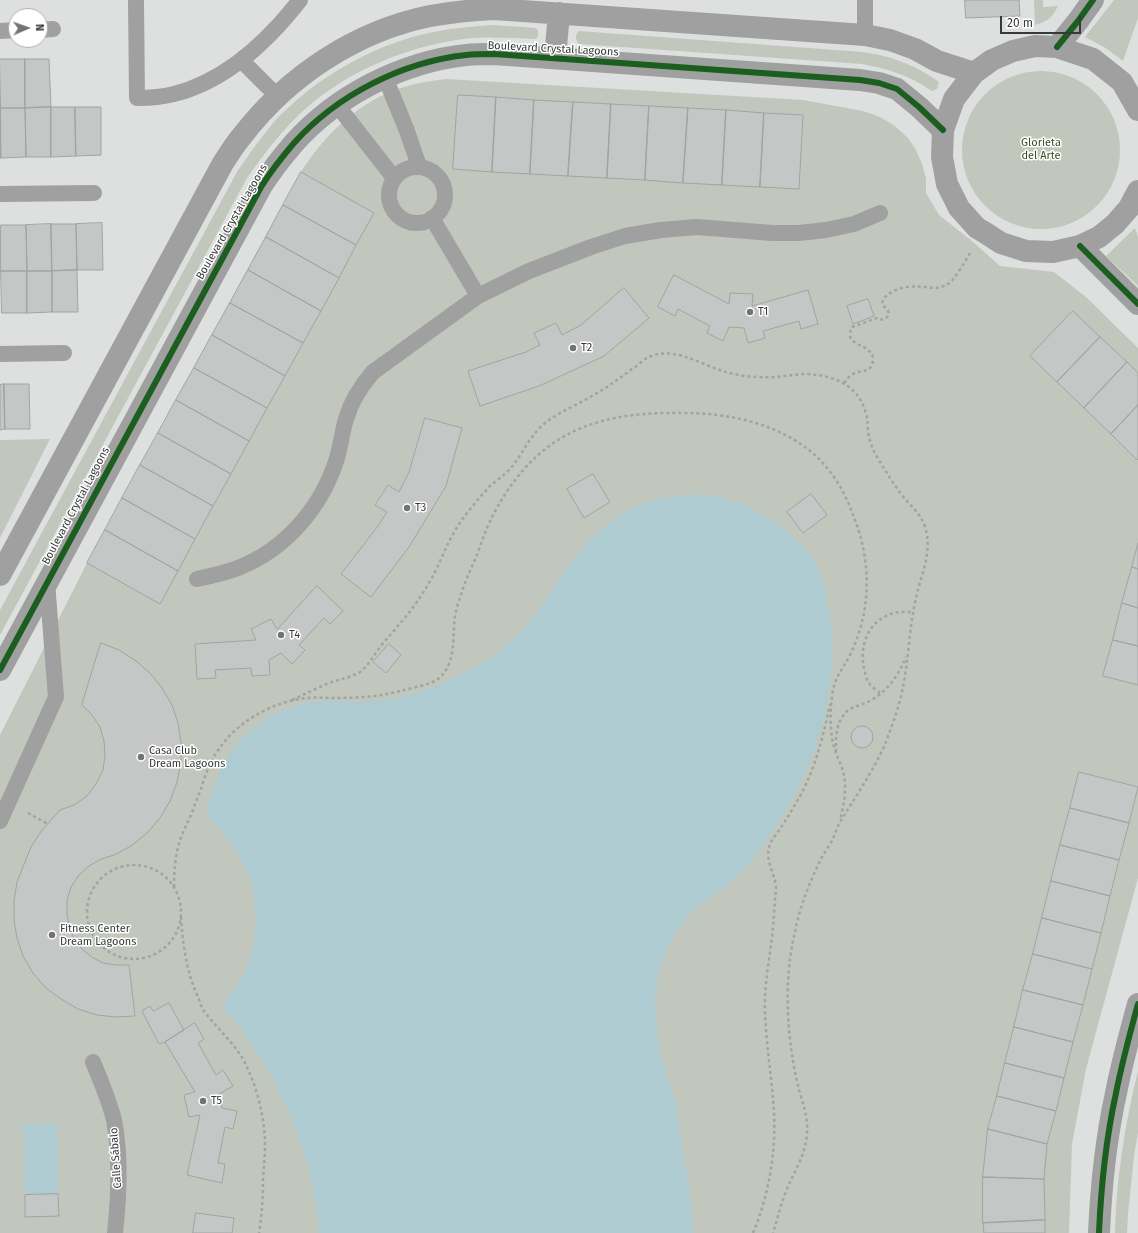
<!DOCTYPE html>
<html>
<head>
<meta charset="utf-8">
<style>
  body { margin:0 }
  #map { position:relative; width:1138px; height:1233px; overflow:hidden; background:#dee0df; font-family:"Fira Sans",sans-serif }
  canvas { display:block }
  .north { position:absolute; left:8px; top:8px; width:40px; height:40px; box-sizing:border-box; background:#fff; border:1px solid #afb0b0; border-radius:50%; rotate:88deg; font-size:11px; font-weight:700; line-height:16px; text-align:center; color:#383a39 }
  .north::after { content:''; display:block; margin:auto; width:14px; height:18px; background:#727473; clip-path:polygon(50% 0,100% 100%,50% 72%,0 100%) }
  .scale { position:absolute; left:1000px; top:16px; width:81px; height:18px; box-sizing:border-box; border:2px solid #383a39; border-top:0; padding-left:5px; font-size:12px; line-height:14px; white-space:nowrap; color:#383a39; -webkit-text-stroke:3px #fff; paint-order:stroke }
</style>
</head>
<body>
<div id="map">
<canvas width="1138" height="1233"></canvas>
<div class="north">N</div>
<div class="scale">20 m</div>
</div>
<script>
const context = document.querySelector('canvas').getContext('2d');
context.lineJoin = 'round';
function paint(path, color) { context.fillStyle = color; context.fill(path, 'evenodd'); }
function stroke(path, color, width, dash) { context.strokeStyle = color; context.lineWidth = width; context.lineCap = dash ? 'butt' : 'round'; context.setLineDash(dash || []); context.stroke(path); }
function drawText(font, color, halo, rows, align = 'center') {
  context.font = font + ' "Fira Sans",sans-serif'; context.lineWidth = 3; context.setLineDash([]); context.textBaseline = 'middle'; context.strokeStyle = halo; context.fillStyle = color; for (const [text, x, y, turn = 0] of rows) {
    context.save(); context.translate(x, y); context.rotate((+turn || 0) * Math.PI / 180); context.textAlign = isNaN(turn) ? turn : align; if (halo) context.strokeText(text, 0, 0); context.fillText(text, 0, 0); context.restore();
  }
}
paint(new Path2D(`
  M1034 0H1043V7L1058 6C1053 17 1047 22 1035 25Z
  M1114 0H1138V18L1123 61 1104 47 1085 37Z
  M494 25 536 28C539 32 539 35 536 39 512 38 487 36 463 39 405 47 348 71 304 110 282 130 264 154 247 178L0 635V610L237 172C248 155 260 139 273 123 313 79 375 43 434 32 454 28 474 26 494 25Z
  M579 31 863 52C894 57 913 64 939 82L937 89 932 91C909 75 888 69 862 64L579 44C575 39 575 35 579 31Z
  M962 150a79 79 0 1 1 158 0a79 79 0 1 1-158 0Z
  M446 79 803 100 863 111 880 117 895 126 908 138 916 150 922 164 926 178V193L939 215 972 241 1000 266 1054 272 1086 297 1138 348V878L1086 1069 1072 1144 1069 1233H0V735L87 563 301 172C325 134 359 101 404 87 417 83 431 81 446 79Z
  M1135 228 1138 237V286L1106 256Z
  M50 439 0 538V440Z
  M1138 1071V1132L1134 1156 1128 1214 1127 1233H1115C1116 1179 1125 1124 1138 1071Z`), '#c1c7bc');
paint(new Path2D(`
  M683 495C724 494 746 502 779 525 790 534 800 542 808 552 821 568 824 587 828 606 841 673 824 740 792 799 783 815 774 831 763 845 751 861 737 877 721 890 715 895 708 898 702 903 679 922 664 949 658 978 650 1011 659 1048 668 1079 670 1086 673 1093 675 1101 678 1116 679 1133 682 1149 684 1159 686 1169 688 1180 691 1197 692 1215 693 1233H319C313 1160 286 1091 243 1032 237 1023 229 1015 222 1006 230 995 239 984 245 971 266 925 256 869 222 831 218 826 212 822 207 817 209 803 212 789 218 775 234 739 269 708 309 703 333 699 356 704 380 701 411 697 443 685 470 670 493 657 514 642 530 621 539 611 545 599 553 588 578 552 606 514 650 501 661 498 672 497 683 495Z
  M57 1123 58 1194 25 1195 23 1124Z`), '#aecbd2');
const building = new Path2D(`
  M965 0H1019L1020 16 966 18Z
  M0 59H25V108H1Z
  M25 59H49L51 107 25 108Z
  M458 95 496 97 492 172 453 169Z
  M496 97 534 100 530 174 492 172Z
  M534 100 573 102 568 176 530 174Z
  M573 102 611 104 607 178 568 176Z
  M611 104 649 106 645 180 607 178Z
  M649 106 688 108 683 183 645 180Z
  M51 107H75L76 156 51 157Z
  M51 107V157H26L25 108Z
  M75 107H101V155L76 156Z
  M0 108 1 158H0Z
  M1 108H25L26 157 1 158Z
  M688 108 726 110 722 185 683 183Z
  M726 110 764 113 760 187 722 185Z
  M764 113 803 115 799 189 760 187Z
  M301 172 374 213 356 245 283 205Z
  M283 205 356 245 339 278 266 237Z
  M102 223 103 270H77L76 224Z
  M51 224 52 271H27L26 225Z
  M51 224H76L77 270 52 271Z
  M1 225H26L27 271H1Z
  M266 237 339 278 321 311 248 270Z
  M77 270 78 312H52V271Z
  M248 270 321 311 303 343 230 303Z
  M1 271H27V313H2Z
  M27 271H52V312L27 313Z
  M674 275 729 304 730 293 753 294 752 306 808 290 818 324 801 329 799 321 763 331 765 338 748 343 744 328 729 327 723 341 707 333 710 326 678 309 675 316 658 307Z
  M624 288 649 318 604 356 539 386 480 406 468 371 526 352 540 345 534 333 556 323 562 335 581 325Z
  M868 299 874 316 853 324 847 306Z
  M230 303 303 343 285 376 212 335Z
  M1073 311 1100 337 1057 382 1030 356Z
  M212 335 285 376 267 408 194 368Z
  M1100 337 1127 362 1084 408 1057 382Z
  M1127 362 1138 373V405L1111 434 1084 408Z
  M194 368 267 408 249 441 176 400Z
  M4 384H29L30 429H5Z
  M4 384 5 429 0 430V385Z
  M176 400 249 441 231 474 158 433Z
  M1138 405V459L1137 460 1111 434Z
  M425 418 462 428 446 486 409 547 371 597 341 574 378 526 387 512 375 505 388 485 399 492 409 472Z
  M158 433 231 474 213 506 140 465Z
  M140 465 213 506 195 539 122 498Z
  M593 474 610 502 584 518 567 489Z
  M811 494 827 515 803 533 787 512Z
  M122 498 195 539 178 571 105 530Z
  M105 530 178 571 160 604 87 563Z
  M1138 543V569L1132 567Z
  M1132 567 1138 569V608L1122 603Z
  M317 586 343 611 330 624 324 618 299 645 305 650 292 664 281 653 269 660 270 675 252 676 251 668 215 670 216 678 197 679 195 644 256 640 251 629 271 619 277 629Z
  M1122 603 1138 608V646L1113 640Z
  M1113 640 1138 646V685L1103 676Z
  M101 643 119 650 136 661 150 673 162 688 172 705 178 723 181 742V762L177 782 170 801 160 818 147 833 131 846 114 855 101 859 89 866 79 875 71 887 67 900V914L69 926 74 939 82 949 92 957 103 963 116 965H129L135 1016 116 1017 97 1015 78 1009 61 999 46 988 33 973 23 956 17 938 14 920V901L17 882 31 847 42 830 60 810 74 805 87 796 96 784 103 770 105 756 104 741 100 727 92 715 82 705Z
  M389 644 401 655 386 673 373 662Z
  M851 737a11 11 0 1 1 22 0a11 11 0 1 1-22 0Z
  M1079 772 1138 787 1129 823 1070 808Z
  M1070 808 1129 823 1119 860 1060 845Z
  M1060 845 1119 860 1110 896 1051 881Z
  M1051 881 1110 896 1101 933 1042 918Z
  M1042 918 1101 933 1092 969 1033 954Z
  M1033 954 1092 969 1083 1005 1023 990Z
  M1023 990 1083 1005 1073 1042 1014 1027Z
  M169 1003 184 1030 165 1042 159 1044 142 1011 150 1006 153 1011Z
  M195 1023 204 1039 198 1043 216 1075 223 1070 233 1086 219 1094 222 1108 237 1111 233 1129 225 1127 218 1163 225 1164 222 1183 187 1175 200 1115 189 1117 184 1095 195 1092 165 1042Z
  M1014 1027 1073 1042 1064 1078 1005 1063Z
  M1005 1063 1064 1078 1056 1111 997 1096Z
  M997 1096 1056 1111 1047 1144 988 1129Z
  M988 1129 1047 1144 1044 1179 983 1177Z
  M983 1177 1044 1179 1045 1220 983 1223Z
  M58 1194 59 1216 25 1217V1195Z
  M196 1213 234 1218 232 1233H193Z
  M1045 1220V1233H984L983 1223Z`);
paint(building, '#c5c7c6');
stroke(building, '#a2a4a4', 1);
stroke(new Path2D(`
  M844 383C847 379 849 376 853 374 861 369 873 374 873 359 872 342 842 348 852 327L877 318C883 321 887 319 889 313 886 306 881 307 883 299 893 288 909 285 924 287 932 288 940 289 948 284 954 281 966 260 970 253
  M880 693C877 690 871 687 869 683 866 679 865 673 864 668 860 647 866 626 886 616 894 611 904 612 913 612
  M292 700C305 694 317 688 329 683 340 679 350 678 360 672 369 665 373 656 380 647 385 640 391 635 396 628 403 620 410 612 416 603 424 592 431 580 437 568 445 550 452 533 464 517 472 506 481 496 490 486 496 481 503 476 509 470 522 456 528 438 543 425 557 412 576 406 592 396 606 388 619 379 632 369 635 368 643 360 645 359 671 344 697 363 723 371 735 375 749 377 763 377 777 378 789 375 803 374 831 374 859 384 866 414 870 427 866 416 868 430 869 441 873 451 879 460 886 472 893 483 901 494 910 506 920 512 925 527 933 551 921 575 916 598 909 627 909 658 903 687 899 708 891 729 883 749 871 774 856 796 842 819 837 826 835 834 832 841 829 846 826 851 823 855 811 879 800 905 795 932 785 973 786 1020 793 1061 795 1072 797 1083 800 1093 804 1107 808 1119 807 1133 806 1155 793 1173 785 1194 780 1207 777 1220 773 1233
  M836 752C836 740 835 727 843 716 848 708 855 707 863 704 884 696 898 677 906 657
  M28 813 48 824
  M87 912a47 47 0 1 1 94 0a47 47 0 1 1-94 0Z
  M174 887C174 873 175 860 178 847 181 834 188 823 193 810 195 804 197 798 200 792 204 779 208 766 215 755 234 723 272 701 308 698 317 697 326 698 334 698 356 698 379 697 400 691 411 688 430 685 438 679 453 667 453 648 454 630 454 619 456 608 460 598 464 583 471 569 477 555 480 546 483 538 486 530 499 500 519 470 544 450 586 416 638 412 689 413 740 414 799 429 831 473 842 487 849 504 855 520 867 551 870 585 863 618 860 630 856 643 850 655 842 671 834 677 832 697 830 711 830 729 833 743 835 752 839 760 842 768 848 785 844 804 840 820
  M181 917C183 945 186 971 198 997 200 1001 201 1007 204 1011 217 1029 235 1043 245 1063 257 1087 264 1115 265 1142 265 1154 264 1166 263 1179 263 1197 262 1215 259 1233
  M753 1233C769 1195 776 1152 774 1112 772 1078 766 1045 765 1012 764 986 769 962 772 937 774 922 774 906 776 891 777 876 765 863 769 847 770 841 776 835 780 829 787 818 794 807 800 796 816 767 823 736 830 704`), '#a2a3a3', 2.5, [3, 3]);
stroke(new Path2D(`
  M136 0 137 98C150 98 162 97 174 94 226 81 268 41 300 0
  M865 0V35
  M40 30 53 29
  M0 31 16 30
  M241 60 266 85 278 96
  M385 77 407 131 419 166
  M337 105 394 178
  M389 195a28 28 0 1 1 56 0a28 28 0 1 1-56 0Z
  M0 194 94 193
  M432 218 478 296
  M0 354 64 353
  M197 579C211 576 225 573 238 568 286 549 322 507 337 458 341 445 342 432 346 419 351 401 361 386 373 372L478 296 529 271 591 247 625 236 661 230 697 227 772 233H799L826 230 854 224 880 213
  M0 821 56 697 47 582
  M93 1062C101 1081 109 1100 114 1120 121 1157 119 1195 115 1233`), '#9fa09f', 16);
stroke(new Path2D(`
  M1057 47 1078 21 1093 0
  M555 58 559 13
  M1138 110 1122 82 1093 59 1057 47 1035 46 1013 51 992 60 974 73 954 99 943 130 942 157 947 184 959 208 977 228 984 232 1001 243 1026 251 1053 252 1080 246 1099 237 1115 224 1129 208 1138 191
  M1080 246 1138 304
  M0 575 223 163C229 154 235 144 242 136 288 76 356 31 430 16 452 12 472 10 494 9L865 35 890 40 915 49 937 61 974 73
  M0 670 261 187C271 171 282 157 294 143 337 95 402 62 466 55 475 54 485 54 494 54L860 80 879 83 897 89 919 107 943 130
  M1099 1233C1101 1186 1106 1139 1116 1093 1122 1063 1130 1033 1138 1004`), '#9fa09f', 22);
stroke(new Path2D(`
  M1057 47 1078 21 1093 0
  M1080 246 1138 304
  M0 670 261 187C271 171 282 157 294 143 337 95 402 62 466 55 475 54 485 54 494 54L860 80 879 83 897 89 919 107 943 130
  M1099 1233C1101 1186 1106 1139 1116 1093 1122 1063 1130 1033 1138 1004`), '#1b5e20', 6);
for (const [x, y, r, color] of [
  [750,312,4,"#727473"],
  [573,348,4,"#727473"],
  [407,508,4,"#727473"],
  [281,635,4,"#727473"],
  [141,757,4,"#727473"],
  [52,935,4,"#727473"],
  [203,1101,4,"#727473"]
]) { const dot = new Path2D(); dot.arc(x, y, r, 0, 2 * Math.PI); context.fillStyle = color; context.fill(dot); stroke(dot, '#fff', 1.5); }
drawText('11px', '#383a39', '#fff', [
  ["Boulevard Crystal Lagoons",553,49,3],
  ["Boulevard Crystal Lagoons",232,222,-60],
  ["Boulevard Crystal Lagoons",76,506,-62],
  ["Calle Sábalo",116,1158,-94]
]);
drawText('11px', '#3a4d1e', '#fff', [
  ["Glorieta",1041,143],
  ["del Arte",1041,156]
]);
drawText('11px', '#383a39', '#fff', [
  ["T1",758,312],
  ["T2",581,348],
  ["T3",415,508],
  ["T4",289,635],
  ["Casa Club",149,751],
  ["Dream Lagoons",149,764],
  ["Fitness Center",60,929],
  ["Dream Lagoons",60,942],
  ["T5",211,1101]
], 'left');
</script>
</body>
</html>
